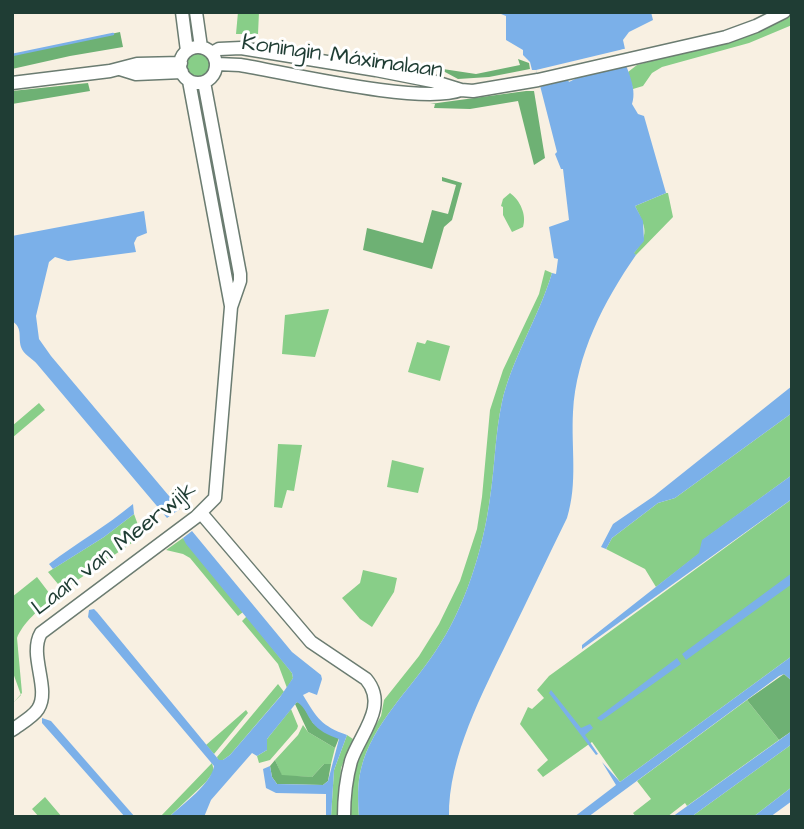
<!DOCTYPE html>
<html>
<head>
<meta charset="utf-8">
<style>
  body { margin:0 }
  #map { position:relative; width:804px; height:829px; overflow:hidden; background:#f8f0e2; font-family:"Architects Daughter",sans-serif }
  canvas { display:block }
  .frame { position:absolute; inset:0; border:14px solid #1f3d34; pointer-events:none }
</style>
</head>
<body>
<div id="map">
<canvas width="804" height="829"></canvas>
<div class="frame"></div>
</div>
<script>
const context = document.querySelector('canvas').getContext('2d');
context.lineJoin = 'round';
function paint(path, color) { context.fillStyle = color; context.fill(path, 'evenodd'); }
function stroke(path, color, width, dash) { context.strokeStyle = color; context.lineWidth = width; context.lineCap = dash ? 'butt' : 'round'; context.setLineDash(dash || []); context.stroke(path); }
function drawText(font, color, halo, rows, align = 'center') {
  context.font = font + ' "Architects Daughter",sans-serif'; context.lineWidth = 6; context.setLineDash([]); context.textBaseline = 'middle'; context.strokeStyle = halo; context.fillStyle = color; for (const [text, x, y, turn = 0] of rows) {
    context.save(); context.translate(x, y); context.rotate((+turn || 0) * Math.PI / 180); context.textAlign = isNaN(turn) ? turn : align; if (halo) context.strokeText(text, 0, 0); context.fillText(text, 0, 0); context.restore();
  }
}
paint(new Path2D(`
  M238 12H259L258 34H236Z
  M792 12V25L749 43 662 67 652 73 643 86 633 89 628 72 637 65 738 37Z
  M186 65a12 12 0 1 1 24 0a12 12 0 1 1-24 0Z
  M510 193C520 200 527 215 523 227L512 232 503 215V207L501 206 503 199Z
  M666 193H668L673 217 636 255 633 254C650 234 646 228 635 206Z
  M545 270 552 273C539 317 512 358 502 402 495 434 495 466 490 498 483 550 465 608 435 652 410 690 372 724 361 769 357 785 358 801 359 817H349V802L355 761 381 716 384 700 419 656 439 624 460 581 477 529 482 497 490 410 503 370 539 294Z
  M329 309 315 357 282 354 285 315Z
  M427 340 450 346 440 381 408 372 417 342 425 344Z
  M39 403 45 410 12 438V426Z
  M792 413V475L703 540 700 553 656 587 645 569 606 549 612 538 658 503 675 498Z
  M278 444 302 445 294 491 287 490 282 508 274 507Z
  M392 460 424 468 418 493 387 487Z
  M792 499V656L620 782 592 742 543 777 537 770 548 760 520 724 528 707 532 709 544 698 537 690 549 676Z
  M134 514 142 536 63 590 48 572 104 537Z
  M183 538 243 612 238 616 190 558 183 554 166 550Z
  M363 570 397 578 394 592 372 627 360 619 342 598 360 583Z
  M37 577 53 598C41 607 22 624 17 638L22 693 13 703 21 695 12 670V597Z
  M247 616 292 673 293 678 287 688 278 664 242 621Z
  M278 684 284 692 230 755 223 760H218L217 757Z
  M747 700 779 740 687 806 685 803 667 817H636L633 813 651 799 637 781Z
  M291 709 298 726 297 729 270 760 259 763 257 756 267 750V739Z
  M246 710 248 713 214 754 206 745Z
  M303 725 308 732 335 748 331 764H324L312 777 282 776 275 760 298 735Z
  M347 735 353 739 341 768 338 817H331L334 770Z
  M792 744V787L753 817H691Z
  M212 763 214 771 206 782 169 817H160Z
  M45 797 62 817H39L32 809Z`), '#88ce88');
paint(new Path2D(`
  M120 32 123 47 70 56 12 69V55Z
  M518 59 529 63 530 69 489 77 458 79 445 72 424 69 423 66 476 74 520 65Z
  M88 83 90 91 12 104V91Z
  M526 91H534L545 158 534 165 518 101 470 109 434 108 435 104H430Z
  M442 177 462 183 452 220 444 227 432 269 363 250 367 228 423 243 432 210 448 214 456 185 442 181Z
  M784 674 792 681V731L779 740 747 700Z
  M297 702 302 704 313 723 339 738 335 748 308 732 295 704Z
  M275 760 282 775 312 777 324 764H331L328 781 323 785 277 784 272 777 270 766Z`), '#6eb174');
paint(new Path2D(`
  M496 12H651L653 20 629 32 623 40 625 49 621 50C625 67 638 87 632 104L638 114 644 116 666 193 635 206 643 221 644 241 634 253 636 255C604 301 576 355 573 412 571 448 578 483 567 518 547 559 528 599 508 640 483 692 448 757 449 817H359C358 801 357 785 361 769 372 724 410 690 435 652 465 608 483 550 490 498 495 466 495 434 502 402 512 358 539 317 552 273L556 274 558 259 554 258 549 227 569 220 563 169H561L555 154 557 152 536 70H532L530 62 523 55V50L506 40V16Z
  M144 211 147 233 137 237 134 243 136 252 68 261 55 257 49 262 36 316 39 339 51 356 180 509 167 518 37 364C33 359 23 354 21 347 18 336 23 328 12 321V236Z
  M792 386V413L675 498 658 503 612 538 606 549 601 547 613 524 654 496Z
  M792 475V499L582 649V645L699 553 702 540Z
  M133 504 134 514 104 537 53 569 49 564C77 543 105 527 133 504Z
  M192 531 292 652 321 675 322 679 317 695 309 692 303 695C317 718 321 726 347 735L334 770 331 817H326V794L276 793 266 788 263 769 270 766 272 777 277 784 323 785 328 781 339 739C328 735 319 731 312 722 307 715 305 707 297 702L267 739V750L257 756 252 753 211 800 204 817H169C182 805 212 783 214 766L88 617 89 610 94 609 97 612 219 760H223L230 755 280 697 293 678 292 673 186 544 183 538Z
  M792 573V584L686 660 682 654Z
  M792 656V681L784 674 779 676 588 817H574L616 785 602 762 620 782Z
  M677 658 681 664 601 721 597 718Z
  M551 690 581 728 590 724 593 728 585 735 598 754 596 755 549 693Z
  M42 718 51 721 135 817H125L42 723Z
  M792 731V744L691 817H672Z
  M792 787V801L770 817H753Z`), '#7bb0e9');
paint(new Path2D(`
  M628 48 625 53 629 66 579 77 569 82 568 80 539 87 536 70Z`), '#f8f0e2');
stroke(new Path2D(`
  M12 55 113 34`), '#7bb0e9', 2.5);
const secondary = new Path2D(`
  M182 12 187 51
  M196 12 201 47
  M180 65a18 18 0 1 1 36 0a18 18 0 1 1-36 0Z
  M212 53 219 49 241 48 376 70 432 81 461 90 473 91 538 80 726 37 756 26 784 12
  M217 64 240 65C288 73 421 105 461 90
  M120 69 136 74 182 72
  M189 81 231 306
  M12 83 110 71 137 64 181 63
  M201 513 311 642 366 679C389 706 360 734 351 761 346 779 344 798 344 817
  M12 730C20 724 33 717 38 709 51 689 28 655 41 633L196 517 215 498 231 307 240 281V274L204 82`);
stroke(secondary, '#6b7c71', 15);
stroke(secondary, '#fff', 12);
drawText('23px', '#1f3d34', '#fff', [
  ["Koningin Máximalaan",342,58,8],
  ["Laan van Meerwijk",115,550,-38]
]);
</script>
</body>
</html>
